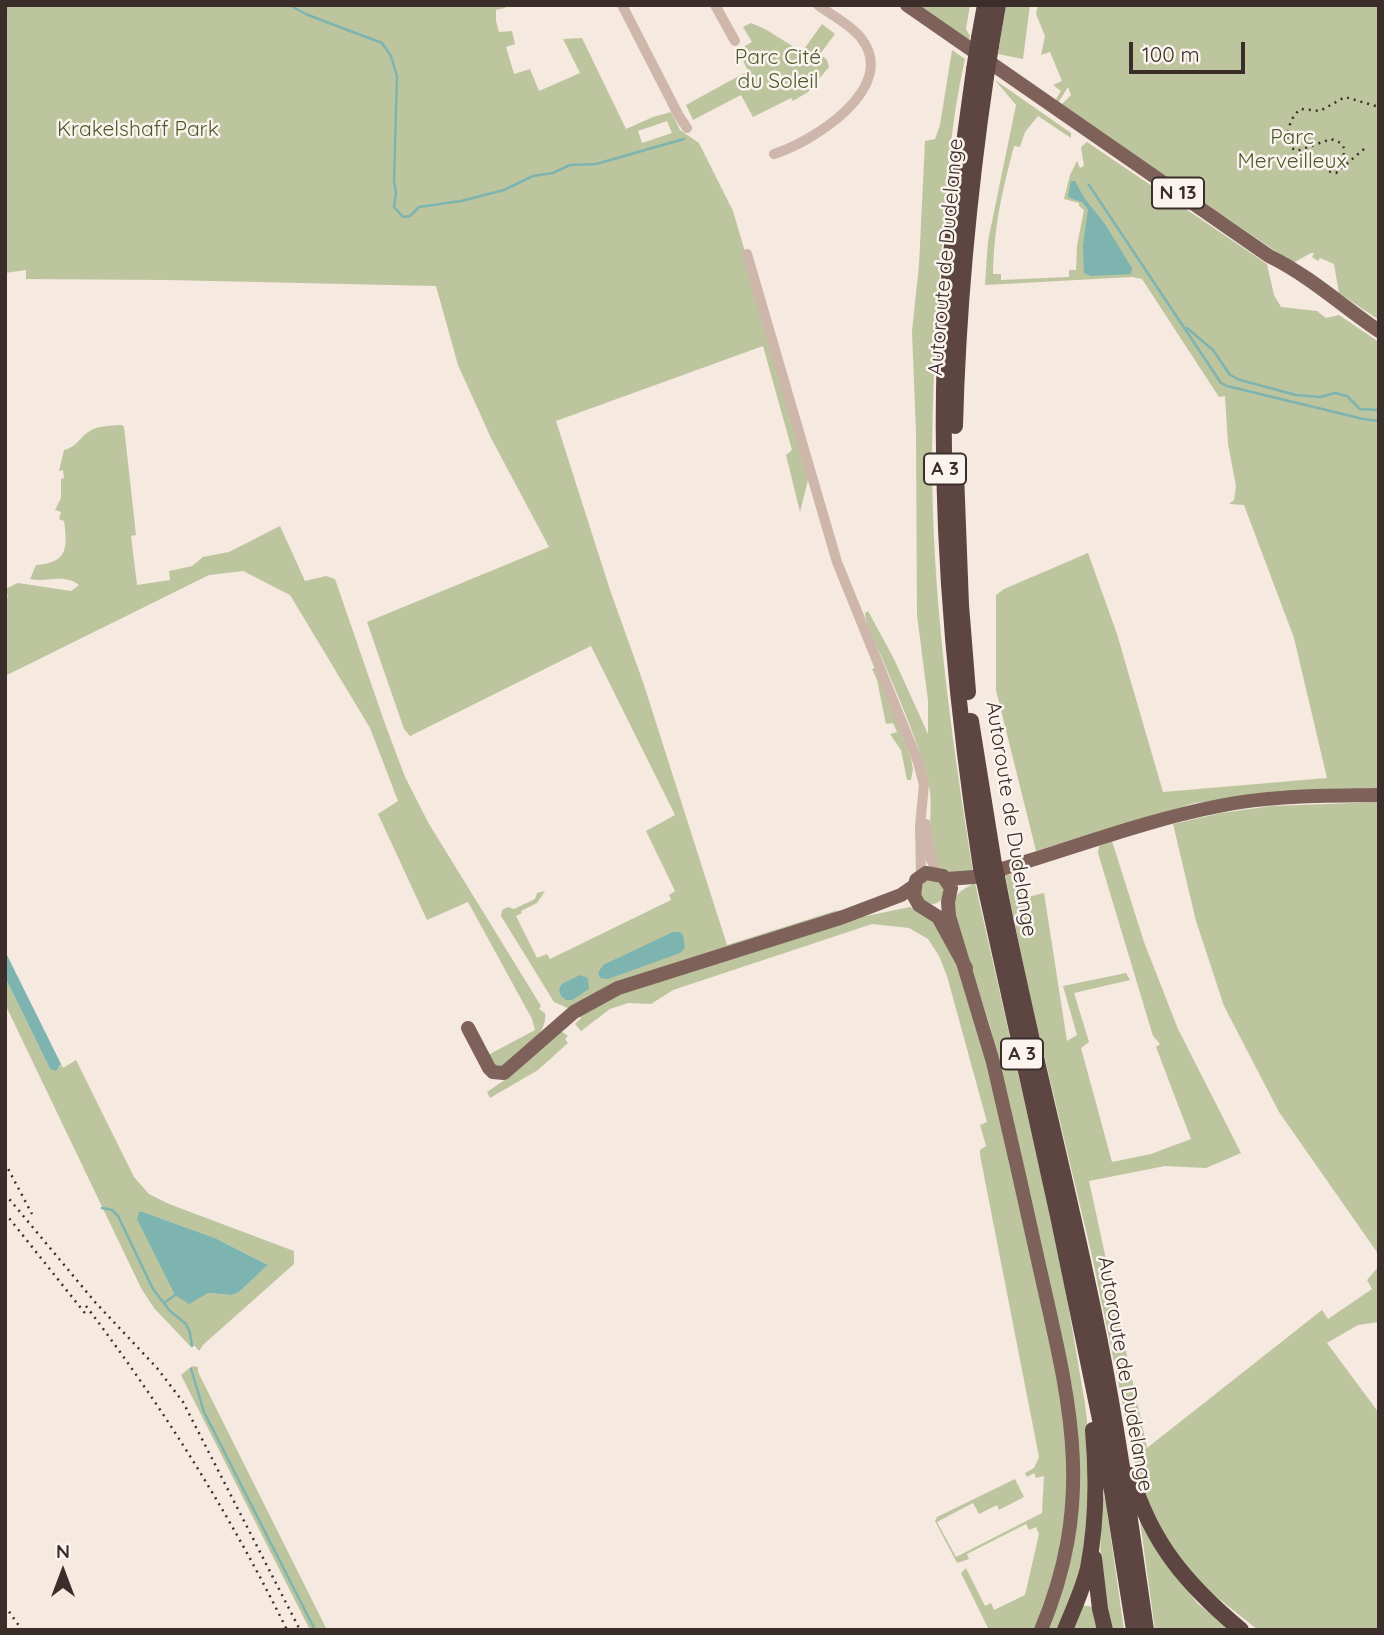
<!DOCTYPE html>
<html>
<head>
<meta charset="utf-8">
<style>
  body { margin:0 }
  #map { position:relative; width:1384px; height:1635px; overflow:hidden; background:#f5e9e0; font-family:Quicksand,sans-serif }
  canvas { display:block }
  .frame { position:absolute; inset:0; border:7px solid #3b2e2a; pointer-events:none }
  .north { position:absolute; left:28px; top:1537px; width:70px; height:70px; -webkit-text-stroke:5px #fbf3ed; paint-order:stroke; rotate:0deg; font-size:19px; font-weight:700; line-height:28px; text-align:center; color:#3b2e2a }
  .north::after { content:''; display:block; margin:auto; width:24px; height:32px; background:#3b2e2a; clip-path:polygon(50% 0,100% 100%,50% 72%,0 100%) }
  .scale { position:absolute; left:1129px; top:42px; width:116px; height:32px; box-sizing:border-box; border:4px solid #3b2e2a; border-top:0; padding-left:9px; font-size:21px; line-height:24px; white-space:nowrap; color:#3b2e2a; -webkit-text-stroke:5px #fbf3ed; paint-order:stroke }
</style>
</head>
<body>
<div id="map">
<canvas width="1384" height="1635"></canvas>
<div class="frame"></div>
<div class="north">N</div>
<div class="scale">100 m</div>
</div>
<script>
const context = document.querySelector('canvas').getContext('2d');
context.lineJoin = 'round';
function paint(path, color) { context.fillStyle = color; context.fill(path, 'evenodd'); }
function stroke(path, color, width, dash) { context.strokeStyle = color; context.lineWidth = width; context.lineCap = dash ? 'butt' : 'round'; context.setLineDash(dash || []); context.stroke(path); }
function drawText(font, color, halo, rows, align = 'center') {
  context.font = font + ' Quicksand,sans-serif'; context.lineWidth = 5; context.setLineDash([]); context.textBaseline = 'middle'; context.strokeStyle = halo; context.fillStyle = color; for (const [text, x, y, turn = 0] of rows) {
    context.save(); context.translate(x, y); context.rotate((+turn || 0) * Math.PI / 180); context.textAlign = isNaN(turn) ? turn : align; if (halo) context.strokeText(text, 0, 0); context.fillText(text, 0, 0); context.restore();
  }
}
paint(new Path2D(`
  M5 5H403V7L505 5V8L496 10V21L499 32 512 31 515 44 506 47 514 74 530 69 539 91 580 73 563 39 582 38 626 129 653 117 671 112 680 130 699 143 733 211 810 472 800 512 786 455 792 450 763 346 556 421 610 590 643 682 727 945 838 910 832 914 570 1009 554 1002 501 916 502 910 508 907 514 909 535 899 537 893 545 891 537 903 521 911 522 913 516 916 537 958 547 954 550 959 671 900 669 895 675 891 646 831 675 815 591 646 410 736 404 729 367 622 549 547 491 438 458 365 436 286 166 280 26 279V270L5 273ZM667 121 672 133 642 143 638 131Z
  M917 5H970L966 29 970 36 969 41Z
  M1006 5H1030L1023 59 998 54Z
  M1038 5H1379V320L1339 293 1334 264 1320 258 1318 261 1312 257 1314 253H1311L1293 263 1061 105 1071 95 1068 87 1058 103 1055 101 1061 91 1053 85 1062 81 1050 52 1041 55 1045 36 1036 14Z
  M751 23 765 29 802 52 822 24 835 34 820 54 827 60 829 67 808 92 793 101 791 98 753 117 741 95 693 120 686 105 748 71 738 50 752 42 743 27Z
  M952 50 965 59C951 120 947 181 942 243 935 333 930 424 933 514 937 633 954 754 973 872 958 873 943 877 936 860 925 838 934 809 929 786 919 742 899 699 882 658 876 644 867 629 865 613L868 611 894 659 928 734V701L917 615 916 433 912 331 919 265 925 141 935 139 940 125Z
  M995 80 1071 133V138L1038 116 1025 132 1020 147 1014 146C1002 192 994 226 993 274H1001V280L1069 277V270H1076L1077 246 1084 210 1079 206V203L1064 199 1070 175 1077 161 1080 168 1084 166 1081 147 1087 142 1267 264 1274 295 1281 307 1317 311 1326 318 1339 315 1379 342V789L1305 790 1195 803 1036 851 996 690V595L1004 589 1088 553 1117 634 1163 792 1327 778 1294 638 1244 505 1229 504 1234 500 1236 486 1228 444 1225 396 1219 397 1142 279 1132 277 985 285 988 241 1016 105Z
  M122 425 124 427 136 535 131 536 137 585 170 580 169 571 192 566 203 557 229 552 280 526 305 581 326 576 335 579 384 721 405 777 429 824 541 1006 539 1009 545 1013C549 1034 518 1054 502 1066L493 1065 489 1058 490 1054 535 1030 532 1019 468 902 427 920 378 814 398 801 370 728 290 595 243 571 209 575 5 676V599L8 596 5 589 18 583 71 591 79 585C63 573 47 583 30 579L36 565C67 563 68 549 64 521L59 519 61 512 55 510 61 498V479L64 478 63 470 59 471 64 450C76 447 78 440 87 433 96 425 111 426 122 425Z
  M877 667 911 759 913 769 911 780H907L901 750 890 734 897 732 893 723 886 724 877 680 872 669Z
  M1379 802V1255L1279 1112 1224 1006 1196 921 1173 824 1221 813 1272 806Z
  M1112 841 1144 942 1178 1029 1241 1153 1206 1168 1165 1166 1089 1181 1147 1448 1322 1310 1328 1319 1372 1289 1367 1280 1379 1266V1322L1358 1325 1327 1343 1379 1413V1630H1258L1199 1583 1161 1534 1148 1510 1136 1468 1092 1256 1026 979 1005 875 1018 874 1023 898 1044 893 1067 1041 1077 1035 1063 986 1126 973 1130 980 1074 993 1089 1042 1081 1048 1112 1162 1151 1154 1191 1139 1156 1047 1160 1044 1153 1036 1098 853 1099 846Z
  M920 892a12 12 0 1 1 24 0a12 12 0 1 1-24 0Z
  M975 883 1061 1263 1085 1404 1092 1466 1086 1546 1076 1585 1058 1630H1046L1069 1558 1064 1353 990 1026 955 918C951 896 956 893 975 883Z
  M910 907 931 916 947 937 980 1029 1055 1355 1070 1449 1061 1556 1037 1630H989L961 1573 966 1568 985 1606 991 1603 994 1610 1025 1595 1039 1534 1036 1527 1029 1530 1026 1524 967 1554 969 1559 957 1563 935 1521 937 1517 1015 1479 1024 1497 999 1510 997 1505 979 1514 973 1503 937 1522 956 1557 1042 1513 1044 1476 1036 1478 1034 1473 1027 1477 1025 1473 1034 1468 1039 1457 980 1155V1150L986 1146 980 1125 987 1122 947 976 939 956 928 939 909 928 872 924 673 990 651 1004 628 1003 610 1009 581 1031 575 1024 581 1018 579 1015 622 992 861 917Z
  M5 977 50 1069 60 1067 61 1064 63 1068 76 1060 134 1177 149 1194 169 1204 294 1251V1264L204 1344 199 1351 195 1346H190L154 1308 141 1288 5 1004ZM139 1212H143L215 1238 268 1265 239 1292 232 1295 208 1293Z
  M561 1031 568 1036 565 1039 568 1043 538 1070 490 1098 487 1092 509 1077Z
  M192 1366 198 1367V1372L327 1630H310L181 1375Z
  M1102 1497H1105L1124 1630H1110C1100 1583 1099 1545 1102 1497Z
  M1139 1514 1163 1557 1197 1603 1231 1630H1155Z
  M1081 1605 1093 1607 1099 1630H1073Z`), '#bdc59e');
paint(new Path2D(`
  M1071 181H1075L1085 199 1105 224 1132 268 1131 274 1091 276 1084 273 1083 246 1088 209 1082 202 1070 198 1068 196Z
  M673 932H679L683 935 685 948 680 953 608 979 600 978 598 973 603 965Z
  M5 951 61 1064 56 1071 50 1069 5 977Z
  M580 975 588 978 589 989 572 1000H566L561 996 559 989 562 984Z
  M139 1212H143L215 1238 268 1265 239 1292 232 1295 208 1293 189 1304 175 1295 137 1219Z`), '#7db4b0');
stroke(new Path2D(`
  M289 5 308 15 382 43 391 56 397 76 394 182 396 192 394 207 403 217 410 216 419 207 461 201 504 190 533 176 553 173 570 165 596 164 684 139
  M5 36 6 5
  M1089 185 1221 383 1227 386 1363 419 1379 421
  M1187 328 1213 350 1230 375 1240 380 1296 395 1320 397 1335 393 1347 396 1360 409 1379 410
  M102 1208 112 1210 118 1216 153 1289 170 1311 186 1324 190 1333 192 1346
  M164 1303 175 1295
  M191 1369 204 1412 315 1630`), '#7db4b0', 2.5);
stroke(new Path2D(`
  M622 5 679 116 687 128
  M715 5 735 41
  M774 154C812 142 900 88 861 38 850 24 831 15 818 5
  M747 254 837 562 918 762 924 785 920 826 921 876
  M926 824 931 860 938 873`), '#ceb7aa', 10);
stroke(new Path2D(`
  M907 5 1269 256C1310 276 1342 306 1379 331
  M947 879 974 877C1056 855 1136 822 1219 806 1271 795 1326 796 1379 795
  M966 968 938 917 919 905 914 896 916 880 926 873 943 876 951 888 948 902 949 916 993 1062C1009 1130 1024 1197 1039 1265 1069 1399 1097 1496 1041 1630
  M468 1028 489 1068 493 1072 504 1073 574 1012 618 988 843 917 901 895 914 886`), '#7e625a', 14);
stroke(new Path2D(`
  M979 38 985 5
  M991 46 998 5
  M974 70C961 163 948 256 945 350 939 523 954 696 981 868
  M955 426C958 309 969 193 986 77
  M956 473 961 605 968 692
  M971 721 994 864
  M997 877C1027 1033 1069 1186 1100 1342 1119 1437 1132 1534 1146 1630
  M984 881 1058 1216 1103 1434 1134 1630
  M1131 1475C1151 1543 1187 1585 1241 1630
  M1094 1558 1100 1609 1105 1630
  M1065 1630C1073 1610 1083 1589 1088 1568 1097 1522 1097 1476 1093 1430`), '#5d4641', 16);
stroke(new Path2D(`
  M1364 149 1336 173 1328 171V164C1337 158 1351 157 1341 143L1331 139 1297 151 1288 146C1285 134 1291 115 1301 109L1320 111 1345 97 1379 107
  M5 1163 32 1214
  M5 1194 95 1302 157 1368 183 1402 300 1630
  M5 1213 88 1317
  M86 1306C163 1407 231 1516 287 1630
  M5 1606 22 1630`), '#3b2e2a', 2.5, [2, 5]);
stroke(new Path2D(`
  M974 70 979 38
  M986 77 991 46
  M994 864 997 877
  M981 868 984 881`), '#5d4641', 16);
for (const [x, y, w] of [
  [1178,193,52],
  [945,469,42],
  [1022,1054,42]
]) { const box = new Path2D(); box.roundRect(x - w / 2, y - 15.5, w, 31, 5); context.fillStyle = '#fbf3ed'; context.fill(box); stroke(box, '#3b2e2a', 2); }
drawText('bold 19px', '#3b2e2a', null, [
  ["N 13",1178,193],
  ["A 3",945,469],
  ["A 3",1022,1054]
]);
drawText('21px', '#4f5b2c', '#fbf3ed', [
  ["Parc Cité",778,58],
  ["du Soleil",778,82],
  ["Krakelshaff Park",138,130],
  ["Parc",1292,138],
  ["Merveilleux",1292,162]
]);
drawText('21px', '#3b2e2a', '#fbf3ed', [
  ["Autoroute de Dudelange",946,257,-85],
  ["Autoroute de Dudelange",1011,819,81],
  ["Autoroute de Dudelange",1125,1374,80]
]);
</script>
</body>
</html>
